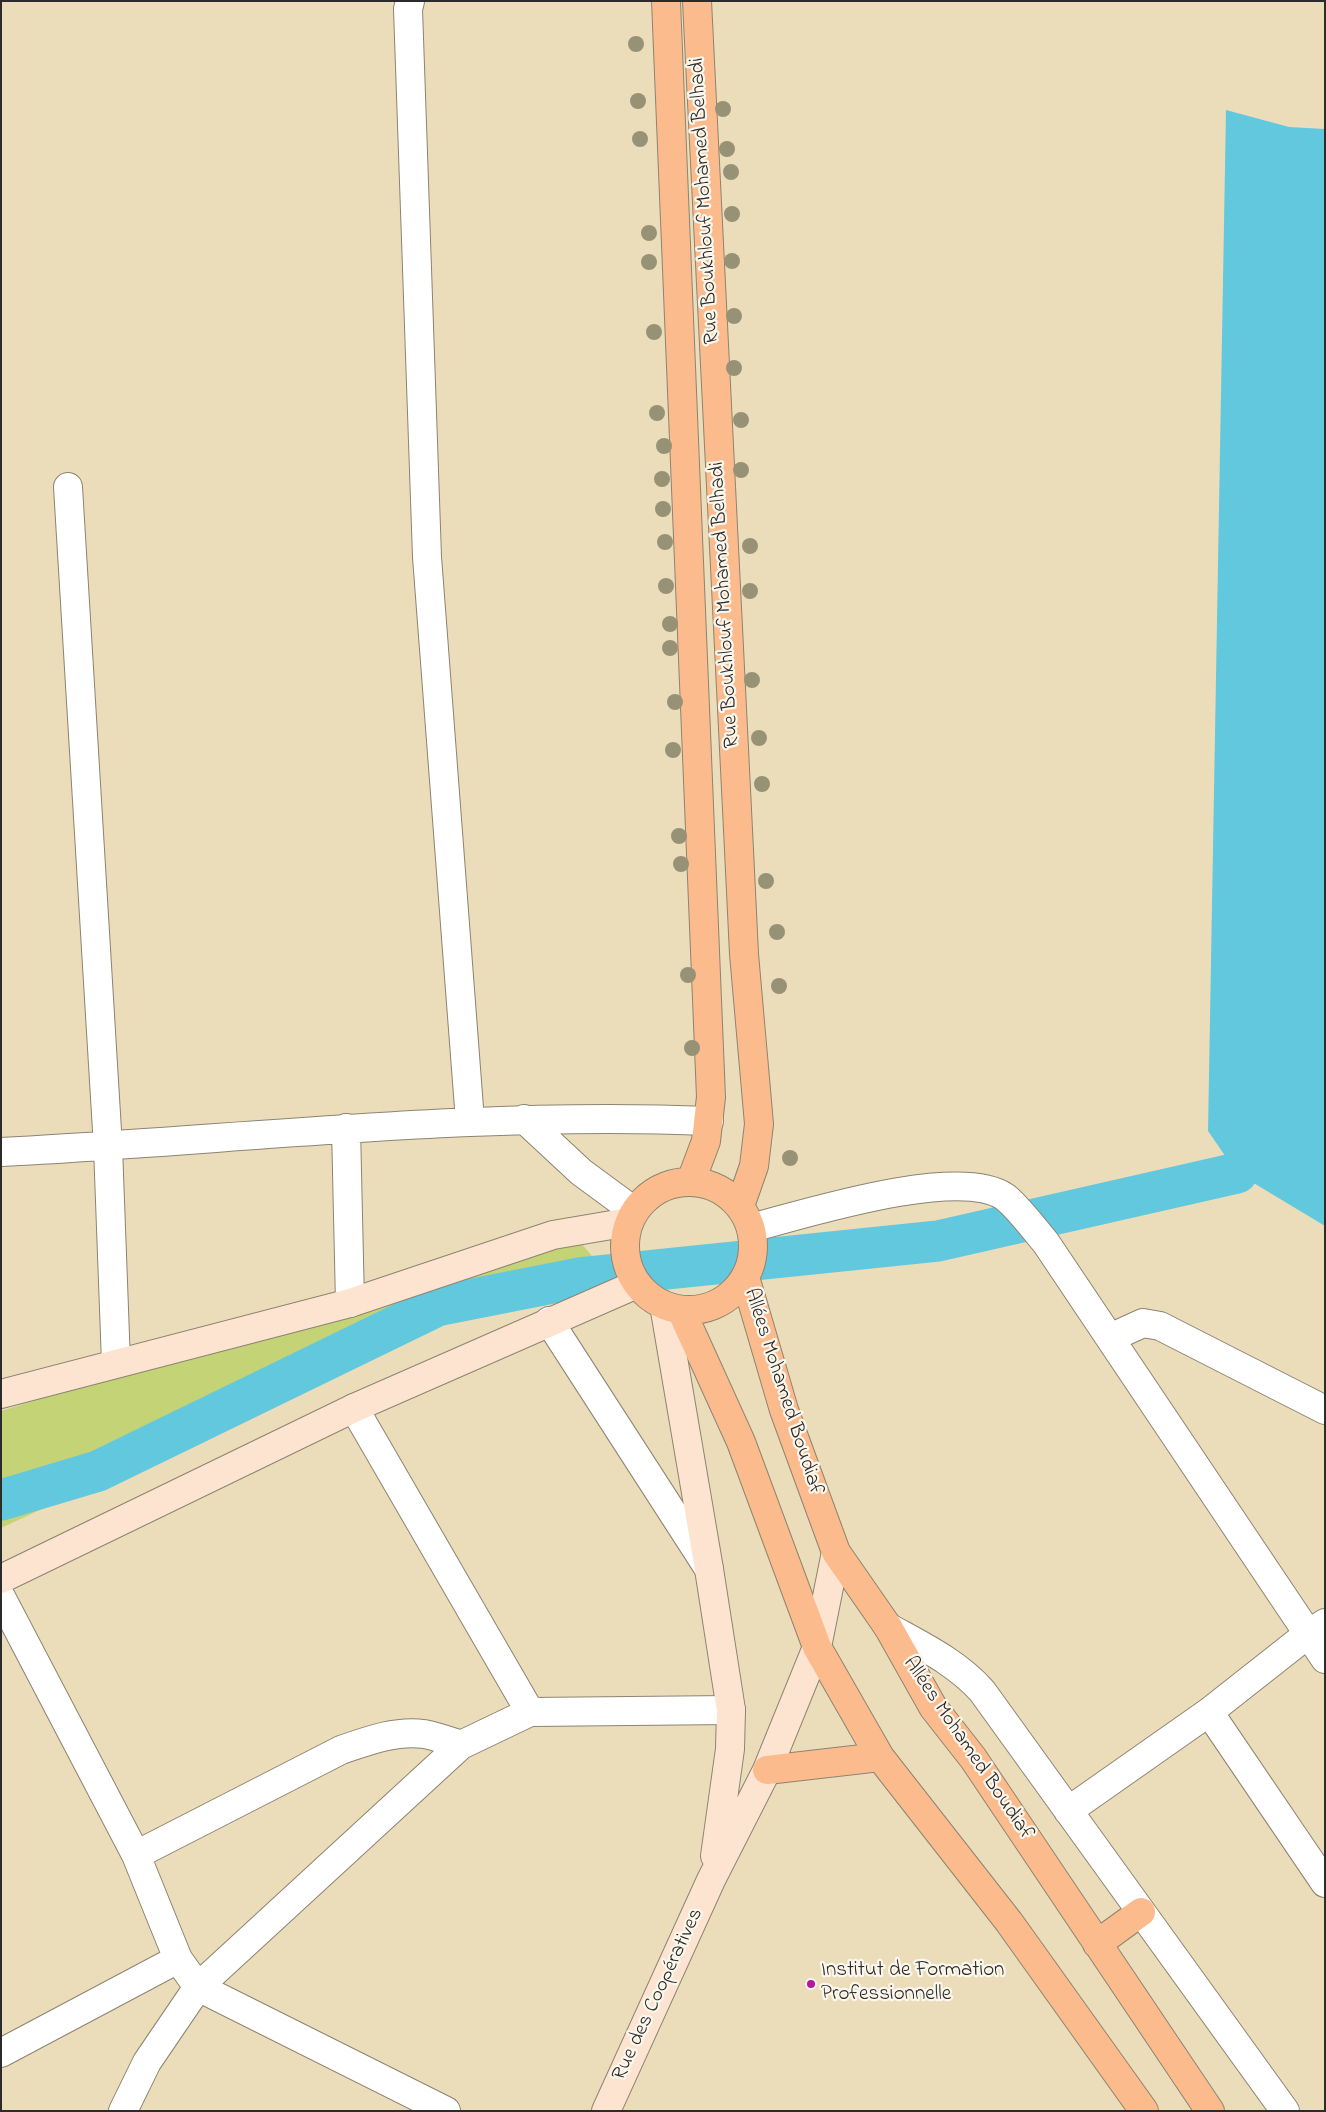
<!DOCTYPE html>
<html>
<head>
<meta charset="utf-8">
<style>
  body { margin:0 }
  #map { position:relative; width:1326px; height:2112px; overflow:hidden; background:#ecddba; font-family:"Indie Flower",sans-serif }
  canvas { display:block }
  .frame { position:absolute; inset:0; border:2px solid #2b2b2b; pointer-events:none }
</style>
</head>
<body>
<div id="map">
<canvas width="1326" height="2112"></canvas>
<div class="frame"></div>
</div>
<script>
const context = document.querySelector('canvas').getContext('2d');
context.lineJoin = 'round';
function paint(path, color) { context.fillStyle = color; context.fill(path, 'evenodd'); }
function stroke(path, color, width, dash) { context.strokeStyle = color; context.lineWidth = width; context.lineCap = dash ? 'butt' : 'round'; context.setLineDash(dash || []); context.stroke(path); }
function drawText(font, color, halo, rows, align = 'center') {
  context.font = font + ' "Indie Flower",sans-serif'; context.lineWidth = 4.5; context.setLineDash([]); context.textBaseline = 'middle'; context.strokeStyle = halo; context.fillStyle = color; for (const [text, x, y, turn = 0] of rows) {
    context.save(); context.translate(x, y); context.rotate((+turn || 0) * Math.PI / 180); context.textAlign = isNaN(turn) ? turn : align; if (halo) context.strokeText(text, 0, 0); context.fillText(text, 0, 0); context.restore();
  }
}
paint(new Path2D(`
  M573 1234 592 1256 586 1287 443 1323 1 1528V1411Z`), '#c3d375');
paint(new Path2D(`
  M1226 110 1289 127 1325 129V1226L1237 1173 1208 1131Z`), '#61c8de');
stroke(new Path2D(`
  M1 1500 98 1471 437 1306 579 1278 938 1241 1237 1173`), '#61c8de', 41);
const minor = new Path2D(`
  M410 1 408 9 427 557 470 1121
  M68 487 108 1147 116 1363
  M524 1119 581 1172 634 1211
  M346 1128 350 1303
  M1 1152C237 1140 473 1111 709 1121
  M751 1228C805 1214 959 1165 1005 1197 1017 1206 1036 1231 1046 1243L1325 1659
  M549 1321 709 1569
  M1110 1338 1143 1323 1160 1326 1325 1410
  M354 1408 530 1712
  M1 1597 136 1855 178 1959 198 1987 446 2111
  M888 1627C922 1646 956 1662 982 1691L1285 2111
  M1209 1712 1325 1883
  M1068 1811 1209 1712 1308 1634 1325 1623
  M136 1855 341 1750C367 1741 396 1730 424 1734 436 1736 449 1741 461 1745
  M1 2053 178 1959
  M123 2111 147 2062 198 1987 461 1745 530 1712 731 1710`);
const secondary = new Path2D(`
  M664 1305 709 1569 731 1710 730 1749 715 1856
  M1 1394 350 1303 553 1235 629 1222
  M1 1579 354 1408 637 1284
  M606 2111 711 1880 767 1770 817 1647 836 1552`);
const primary = new Path2D(`
  M666 1 711 1097 706 1141 691 1181
  M697 1 739 850 744 954 759 1124 754 1166 740 1206
  M625 1246a64 64 0 1 1 128 0a64 64 0 1 1-128 0Z
  M745 1277 784 1410 836 1552 888 1627 933 1707 973 1758 1210 2111
  M681 1310 741 1442 817 1647 880 1757 1009 1922 1144 2111
  M767 1770 880 1757
  M1097 1944 1141 1912`);
stroke(minor, '#8c8472', 30);
stroke(secondary, '#8c8472', 30);
stroke(primary, '#8c8472', 30);
stroke(minor, '#fff', 28);
stroke(secondary, '#fde4d1', 28);
stroke(primary, '#fbbb8c', 28);
context.fillStyle = '#979276';
for (const [x, y] of [
  [636,44],
  [638,101],
  [723,109],
  [640,139],
  [727,149],
  [731,172],
  [732,214],
  [649,233],
  [732,261],
  [649,262],
  [734,316],
  [654,332],
  [734,368],
  [657,413],
  [741,420],
  [664,446],
  [741,470],
  [662,479],
  [663,509],
  [665,542],
  [750,546],
  [666,586],
  [750,591],
  [670,624],
  [670,648],
  [752,680],
  [675,702],
  [759,738],
  [673,750],
  [762,784],
  [679,836],
  [681,864],
  [766,881],
  [777,932],
  [688,975],
  [779,986],
  [692,1048],
  [790,1158]
]) { context.beginPath(); context.arc(x, y, 8, 0, 2 * Math.PI); context.fill(); }
for (const [x, y, r, color] of [
  [811,1984,5,"#b5179e"]
]) { const dot = new Path2D(); dot.arc(x, y, r, 0, 2 * Math.PI); context.fillStyle = color; context.fill(dot); stroke(dot, '#fbf7ec', 2); }
drawText('21px', '#2b2b2b', '#fbf7ec', [
  ["Rue Boukhlouf Mohamed Belhadi",706,201,-93],
  ["Rue Boukhlouf Mohamed Belhadi",726,605,-93],
  ["Allées Mohamed Boudiaf",782,1392,72],
  ["Allées Mohamed Boudiaf",967,1749,56],
  ["Rue des Coopératives",659,1995,-65]
]);
drawText('21px', '#2b2b2b', '#fbf7ec', [
  ["Institut de Formation",821,1972],
  ["Professionnelle",821,1996]
], 'left');
</script>
</body>
</html>
